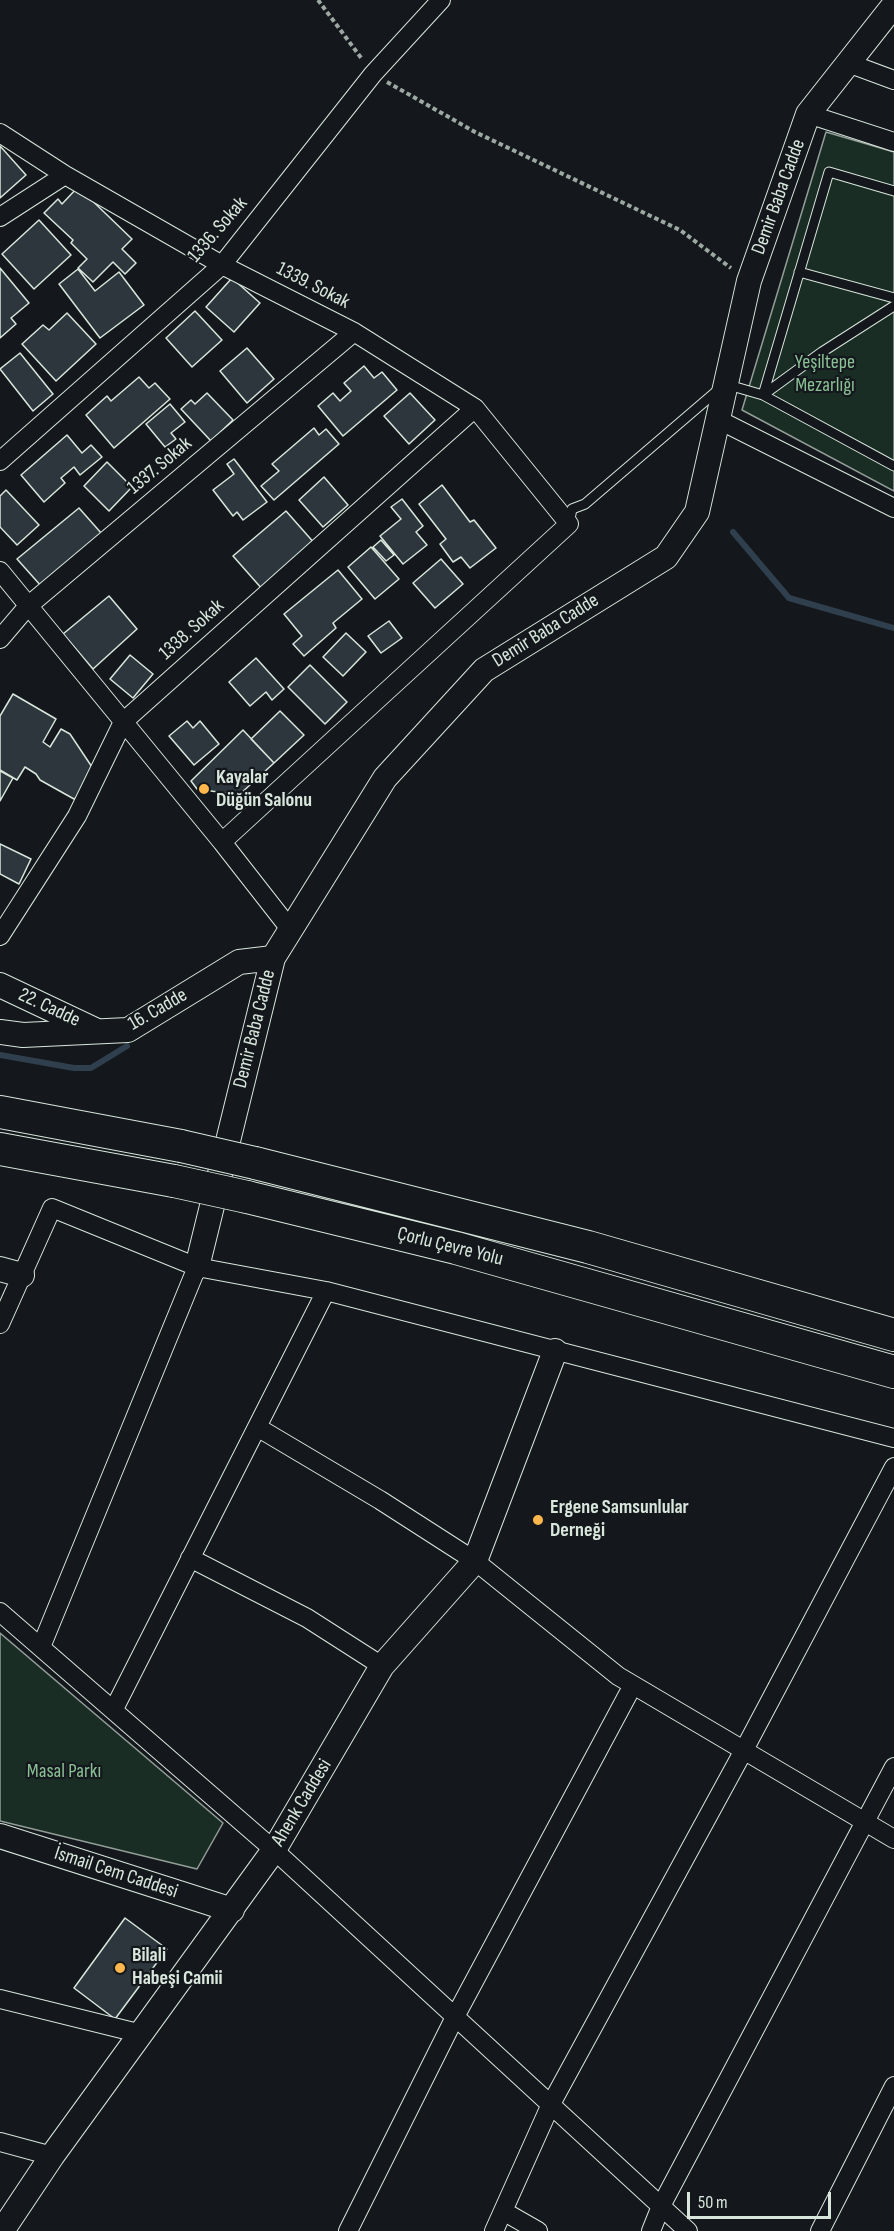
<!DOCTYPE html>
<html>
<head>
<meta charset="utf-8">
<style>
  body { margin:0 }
  #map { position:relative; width:894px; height:2231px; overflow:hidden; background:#14181c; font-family:"Sofia Sans Condensed",sans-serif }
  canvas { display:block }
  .scale { position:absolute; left:687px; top:2192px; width:144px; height:27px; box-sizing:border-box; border:3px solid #d8e6dc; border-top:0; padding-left:8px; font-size:18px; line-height:21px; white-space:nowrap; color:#d8e6dc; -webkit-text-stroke:4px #14181c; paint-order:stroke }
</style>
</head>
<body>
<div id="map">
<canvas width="894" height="2231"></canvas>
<div class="scale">50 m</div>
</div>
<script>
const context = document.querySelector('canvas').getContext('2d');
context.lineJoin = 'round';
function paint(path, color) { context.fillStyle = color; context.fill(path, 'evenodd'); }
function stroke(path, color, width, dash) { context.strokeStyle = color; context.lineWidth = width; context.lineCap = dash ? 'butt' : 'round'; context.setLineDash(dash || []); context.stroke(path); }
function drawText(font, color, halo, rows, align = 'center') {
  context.font = font + ' "Sofia Sans Condensed",sans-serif'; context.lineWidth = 4.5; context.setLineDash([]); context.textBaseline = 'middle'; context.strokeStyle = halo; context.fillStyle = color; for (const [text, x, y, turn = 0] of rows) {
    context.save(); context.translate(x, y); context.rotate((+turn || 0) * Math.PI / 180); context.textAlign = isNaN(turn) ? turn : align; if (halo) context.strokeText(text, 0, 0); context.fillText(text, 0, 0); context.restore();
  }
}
const green = new Path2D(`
  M826 132 894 152V491L742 410Z
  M0 1633 223 1823 197 1869 0 1821Z`);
paint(green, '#1a2d24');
stroke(green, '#939e99', 1.5);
stroke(new Path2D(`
  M733 532 789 598 894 628
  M0 1055 74 1068H91L127 1046`), '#2f3f4d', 6);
const building = new Path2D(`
  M0 146 26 175 0 198Z
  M78 187 132 239 122 249 136 263 125 274 113 262 93 282 78 268 87 259 71 243 73 240 44 213 58 199 62 204Z
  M39 220 71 255 34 289 2 254Z
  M0 268 29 303 11 318 16 324 0 338Z
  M78 269 95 291 119 272 144 305 100 338 59 284Z
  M232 278 260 303 234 332 206 307Z
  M195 311 222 340 192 367 166 338Z
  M67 313 96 344 56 381 22 344 43 325 49 330Z
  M247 348 274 379 247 403 220 371Z
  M20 353 53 394 33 411 0 369Z
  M364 366 374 378 382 372 397 390 343 436 318 406 333 393 340 401 351 391 344 383Z
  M139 377 149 388 155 383 170 399 114 448 86 415 107 396 111 401Z
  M207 393 233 420 211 441 181 409 191 400 195 404Z
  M410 393 435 420 409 444 384 416Z
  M170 404 185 422 171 433 176 439 165 447 146 424Z
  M314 428 319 435 326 429 339 444 274 500 261 486 279 471 272 464Z
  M67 435 82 453 91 445 102 457 80 475 74 467 61 478 65 483 44 502 21 475Z
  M234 459 267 502 243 520 237 512 233 516 213 490 234 474 227 464Z
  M107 462 132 487 109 511 84 486Z
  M324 477 348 505 323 527 299 500Z
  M442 485 470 522 474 520 496 548 470 568 461 557 453 562 440 544 446 539 419 504Z
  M6 490 39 525 17 545 0 527V496Z
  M402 499 423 526 416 532 427 545 403 564 380 536 401 519 391 507Z
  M79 508 102 534 42 587 17 559Z
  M286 511 316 545 263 590 233 556Z
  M381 540 394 555 386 561 373 547Z
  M371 547 399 579 375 599 348 567Z
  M441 559 463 584 435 608 413 583Z
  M338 570 362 599 333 623 336 628 304 656 293 644 302 636 284 614Z
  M109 596 137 629 93 669 63 634Z
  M389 621 402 638 381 653 368 636Z
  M346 633 366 652 343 676 323 657Z
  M130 655 153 674 133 698 110 679Z
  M256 658 284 689 272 700 266 692 250 706 229 682Z
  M310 665 347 702 325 724 288 687Z
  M13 694 56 719 43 742 50 747 61 729 70 734 94 770 81 794 74 799 40 780 36 774 25 767 17 780 0 770V716Z
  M280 711 304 735 274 763 251 739Z
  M187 721 193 728 200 721 219 744 194 765 169 736Z
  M243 730 274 763 239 795 197 789 191 781Z
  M0 771 13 778 0 801Z
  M0 844 31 859 19 884 0 874Z
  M125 1918 167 1949 115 2019 74 1988Z`);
paint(building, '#2c363c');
stroke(building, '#d8e6dc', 1.5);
const lane = new Path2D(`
  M799 272 894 298
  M763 395 829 172 894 191
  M763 395 822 352 894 306
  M569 524 572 509 585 504 725 384 763 395 894 466`);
const street = new Path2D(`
  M848 63 894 80
  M808 114 894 142
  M0 133 65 175 222 265 354 332 475 408 569 524 222 842
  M0 217 65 175
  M717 419 894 508
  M0 461 222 265 373 74 441 0
  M0 571 222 842 290 929
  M0 639 28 606 354 332
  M0 936 77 816 123 722 475 408
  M0 1324 52 1208 197 1267 326 1291 894 1438
  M257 1427 380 1500 475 1561 618 1676 894 1839
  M190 1558 307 1618 382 1666
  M0 1612 274 1850 688 2231
  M41 1647 197 1267
  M114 1709 326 1291
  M0 1999 142 2034
  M0 2142 52 2156
  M503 2211 538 2231
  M348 2231 456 2015 633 1685
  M494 2231 551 2104 744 1750 894 1467
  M651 2231 661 2206 894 1767
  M820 2231 894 2086`);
const secondary = new Path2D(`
  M0 985 95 1030
  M0 1032 23 1035 128 1030 239 962 273 958
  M197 1267 273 958 385 778 484 670 666 557 697 512 749 281 808 114 894 5
  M0 1269 22 1275
  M0 1836 232 1910
  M2 2231 52 2156 274 1850 382 1666 475 1561 555 1351`);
const highway = new Path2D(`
  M0 1112 181 1146
  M0 1149 174 1181
  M255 1163 588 1247 894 1335
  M247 1197 456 1248 894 1372`);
stroke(lane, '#d8e6dc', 11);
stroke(street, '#d8e6dc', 20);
stroke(secondary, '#d8e6dc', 26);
stroke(highway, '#d8e6dc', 34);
stroke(new Path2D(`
  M318 0 362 59
  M387 82 475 132 680 230 731 268`), '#9da8a2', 4, [4.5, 3]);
stroke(lane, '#14181c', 9);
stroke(street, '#14181c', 18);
stroke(secondary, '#14181c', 24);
stroke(highway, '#14181c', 32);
const highwayBridge = new Path2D(`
  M181 1146 255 1163
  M174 1181 247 1197`);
stroke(highwayBridge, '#d8e6dc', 34, []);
stroke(highwayBridge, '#14181c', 32);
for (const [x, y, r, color] of [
  [204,789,6,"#ffb74d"],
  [538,1520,6,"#ffb74d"],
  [120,1968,6,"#ffb74d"]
]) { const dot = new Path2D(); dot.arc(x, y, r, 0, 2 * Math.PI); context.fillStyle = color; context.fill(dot); stroke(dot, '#14181c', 2); }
drawText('20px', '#d8e6dc', '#14181c', [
  ["Demir Baba Cadde",779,197,-70],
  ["1336. Sokak",218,230,-49],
  ["1339. Sokak",313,286,27],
  ["1337. Sokak",160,466,-40],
  ["1338. Sokak",192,630,-42],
  ["Demir Baba Cadde",546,631,-32],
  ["22. Cadde",49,1008,25],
  ["16. Cadde",158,1010,-30],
  ["Demir Baba Cadde",255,1029,-76],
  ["Çorlu Çevre Yolu",450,1247,14],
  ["Ahenk Caddesi",302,1803,-59],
  ["İsmail Cem Caddesi",116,1873,18]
]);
drawText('20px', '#8ac095', '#14181c', [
  ["Yeşiltepe",825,363],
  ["Mezarlığı",825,386],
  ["Masal Parkı",64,1772]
]);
drawText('bold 20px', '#d8e6dc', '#14181c', [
  ["Kayalar",216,778],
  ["Düğün Salonu",216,801],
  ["Ergene Samsunlular",550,1508],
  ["Derneği",550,1531],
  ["Bilali",132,1956],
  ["Habeşi Camii",132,1979]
], 'left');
</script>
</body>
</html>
